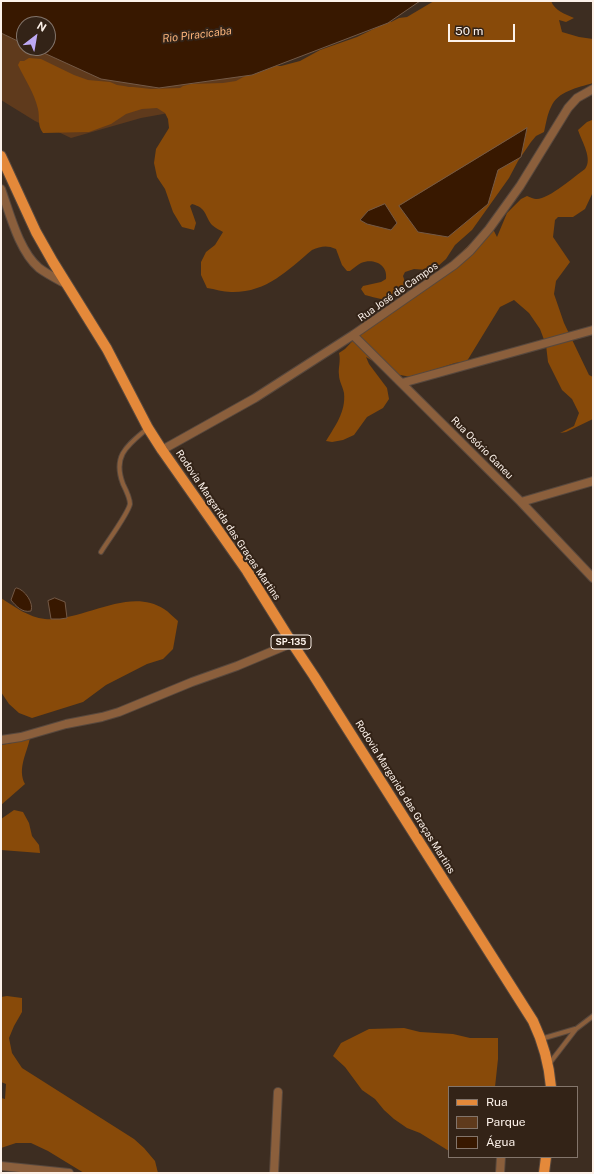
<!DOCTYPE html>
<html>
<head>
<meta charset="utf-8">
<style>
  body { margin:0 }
  #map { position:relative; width:594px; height:1174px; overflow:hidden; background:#3d2d21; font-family:"Public Sans",sans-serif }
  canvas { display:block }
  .frame { position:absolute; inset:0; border:2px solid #fcf1e9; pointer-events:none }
  .legend { position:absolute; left:448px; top:1086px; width:130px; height:72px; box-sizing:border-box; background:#332317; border:1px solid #83756b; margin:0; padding:5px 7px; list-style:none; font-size:12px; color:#fcf1e9 }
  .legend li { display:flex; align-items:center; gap:8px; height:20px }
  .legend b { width:20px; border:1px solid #83756b }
  .north { position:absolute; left:16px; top:16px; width:40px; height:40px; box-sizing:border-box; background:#332317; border:1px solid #83756b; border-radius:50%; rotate:31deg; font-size:11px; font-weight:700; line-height:16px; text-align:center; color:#fcf1e9 }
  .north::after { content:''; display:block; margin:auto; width:14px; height:18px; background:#bea9f4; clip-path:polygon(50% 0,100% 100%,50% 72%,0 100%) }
  .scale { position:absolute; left:448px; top:24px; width:67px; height:18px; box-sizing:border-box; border:2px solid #fcf1e9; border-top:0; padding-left:5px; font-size:12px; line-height:14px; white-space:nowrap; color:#fcf1e9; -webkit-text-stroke:3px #332317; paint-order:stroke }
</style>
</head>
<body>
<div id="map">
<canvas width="594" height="1174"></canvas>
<div class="frame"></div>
<ul class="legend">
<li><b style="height:5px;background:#e4893a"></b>Rua</li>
<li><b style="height:11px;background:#5f3a1c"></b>Parque</li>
<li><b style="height:11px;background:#381800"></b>Água</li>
</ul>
<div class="north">N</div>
<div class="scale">50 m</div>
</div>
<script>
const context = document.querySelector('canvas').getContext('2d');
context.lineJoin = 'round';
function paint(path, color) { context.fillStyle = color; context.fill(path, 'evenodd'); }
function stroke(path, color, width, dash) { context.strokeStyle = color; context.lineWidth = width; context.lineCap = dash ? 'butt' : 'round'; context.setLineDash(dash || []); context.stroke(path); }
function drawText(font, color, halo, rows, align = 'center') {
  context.font = font + ' "Public Sans",sans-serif'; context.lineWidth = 4; context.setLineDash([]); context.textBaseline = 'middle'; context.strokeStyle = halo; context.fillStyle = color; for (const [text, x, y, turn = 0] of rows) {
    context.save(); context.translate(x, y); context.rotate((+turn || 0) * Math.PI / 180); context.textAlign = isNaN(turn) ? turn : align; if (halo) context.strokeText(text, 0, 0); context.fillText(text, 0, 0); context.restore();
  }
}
paint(new Path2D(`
  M1 33 24 44V48H33L249 76 202 107 141 118 71 138 35 121 1 100Z`), '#5f3a1c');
paint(new Path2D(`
  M434 1H551C555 11 565 14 574 18L566 22 559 20 562 32 579 37 593 39V83C577 88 558 91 551 107 547 115 546 124 544 132L536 136 531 142 518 161 509 178 472 230 455 245 446 259 437 267 428 270 414 269 405 272 403 276 406 285C390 302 386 301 365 295L361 289 363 286 381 282 386 279C388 264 373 258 361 263 357 265 354 268 350 271H347L342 265 336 249C327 245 321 246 312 250 287 271 266 293 231 292 223 292 215 289 207 288L201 275V262L206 252 215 245 223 232C220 230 215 228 212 225 204 215 207 208 192 204L190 206 196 223 194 230 182 227 173 212 165 189 157 177 154 163 156 149 169 128 168 119 165 113 157 108 142 109 126 114 111 124 89 132 43 133C37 125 40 118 38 109 34 92 25 80 18 65L20 61H24L29 58 41 59 74 75 88 80 110 82 117 85 124 86 129 87H133L151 89 180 88 183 86 191 84 223 83 236 81 249 74 275 66H281L300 61 320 50 357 37 390 21 391 22 399 18 407 17Z
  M592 120 593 192 585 209 573 217H558L555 220 553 237 570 262 556 281 554 294 564 323 589 375 593 377V419L566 432 560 433 574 426 579 413 572 399 562 390 548 362 546 345 540 329 529 313 514 300 500 307 467 361 455 363 411 377 395 374 366 357 369 364 387 388 389 399 383 408 367 417 354 435 343 440 332 442 326 441C335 426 346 412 344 393 343 387 339 381 339 375 338 368 341 361 339 353L345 349 365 328 436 277 481 233 492 227 497 237 507 213 521 199 527 196C530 197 534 199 536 199 548 200 575 176 585 169 593 159 582 142 578 130L587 122Z
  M1 598C15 607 28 617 45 619 83 622 128 586 164 609 169 612 173 617 178 621L173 649 163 659 147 664 106 685 83 702 32 718 19 713 9 704 1 692Z
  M30 738C27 753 17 769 25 784L1 805V745L12 743Z
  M14 810 23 812 29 823 32 836 39 845 40 853 1 850V819Z
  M7 996 22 998V1012L14 1026 9 1038 12 1053 22 1068 134 1139 144 1148 155 1161 158 1173H84L48 1151 31 1143H16L1 1148V1098L5 1099 6 1084 1 1082V997Z
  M404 1028 420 1032 453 1034 470 1038H498V1059L495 1087H449V1151L420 1133 407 1128 394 1119 384 1110 375 1099 362 1090 345 1067 333 1056 341 1043 369 1029Z`), '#884a09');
const water = new Path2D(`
  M1 1H420L388 23 252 75 159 88 101 79 33 48H48V24H24V44L1 33Z
  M527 128 521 157 498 170 488 204 448 237 418 232 399 206Z
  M385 204 397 223 391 230 367 224 360 220 368 211Z
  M17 588C25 590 34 603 31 611 22 613 16 606 11 600L15 589Z
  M55 598 65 602 67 618 60 619H51L48 601Z`);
paint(water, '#381800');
stroke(water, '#735946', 1);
const service = new Path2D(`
  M101 552C107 542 128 514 130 504 130 498 126 490 123 484 112 455 128 445 148 428
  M541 1039 575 1029
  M549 1064 576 1029 593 1016`);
const minor = new Path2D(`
  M1 189C10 214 19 251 39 268 47 274 57 279 66 284
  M353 335 521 502 593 578
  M402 383 593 330
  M162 450 255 398 353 335 454 265 470 251 489 229 520 186 568 108 577 98 593 89
  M521 502 593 481
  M1 740 21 737 66 724 102 717 119 712 192 682 237 666 292 643
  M1 1166 69 1173
  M274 1173 278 1092
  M500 1173 501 1157`);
const primary = new Path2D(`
  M1 156 36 232 53 262 107 349 148 428 162 450 247 571 292 643 314 676 533 1021C543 1042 549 1063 551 1087
  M544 1173 546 1157`);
stroke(service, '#58483d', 6);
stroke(minor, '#58483d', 10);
stroke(primary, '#58483d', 12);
stroke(service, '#8b5f3c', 4);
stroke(minor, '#8b5f3c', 8);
stroke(primary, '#e4893a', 10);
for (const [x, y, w] of [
  [291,642,40]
]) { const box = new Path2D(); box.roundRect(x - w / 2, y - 7, w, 14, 3); context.fillStyle = '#332317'; context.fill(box); stroke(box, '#fcf1e9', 1); }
drawText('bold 9px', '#fcf1e9', null, [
  ["SP-135",291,642]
]);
drawText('10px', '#fcf1e9', '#332317', [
  ["Rua José de Campos",398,292,-35],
  ["Rua Osório Ganeu",482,448,45],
  ["Rodovia Margarida das Graças Martins",228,525,56],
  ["Rodovia Margarida das Graças Martins",405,797,58]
]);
drawText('italic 11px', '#fcb47b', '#332317', [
  ["Rio Piracicaba",197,35,-7]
]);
</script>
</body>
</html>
